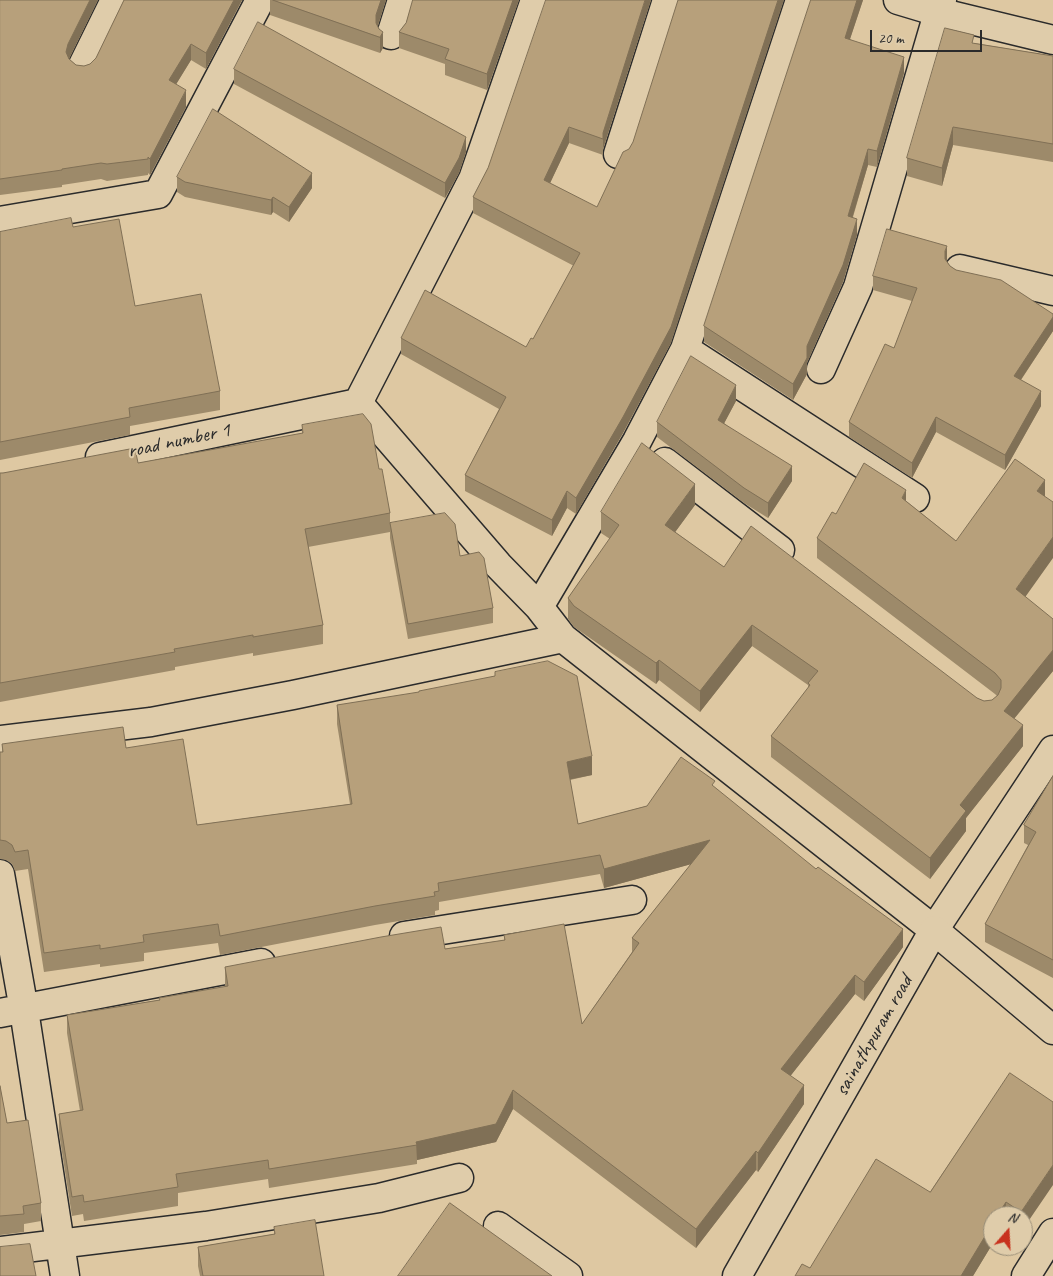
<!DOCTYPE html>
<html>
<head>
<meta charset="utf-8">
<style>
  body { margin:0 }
  #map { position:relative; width:1053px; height:1276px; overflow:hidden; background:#dec8a2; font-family:Caveat,sans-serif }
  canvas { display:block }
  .north { position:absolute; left:983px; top:1206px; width:50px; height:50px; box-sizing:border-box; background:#dfccaa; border:1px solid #978c77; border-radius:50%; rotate:19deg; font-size:14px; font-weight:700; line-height:20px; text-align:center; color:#2b2b2b }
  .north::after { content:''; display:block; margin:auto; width:18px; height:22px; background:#c8321e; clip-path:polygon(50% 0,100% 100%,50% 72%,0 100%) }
  .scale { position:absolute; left:870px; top:30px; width:112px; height:22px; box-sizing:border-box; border:2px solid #2b2b2b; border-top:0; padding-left:6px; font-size:15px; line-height:18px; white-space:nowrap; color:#2b2b2b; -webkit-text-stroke:4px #dfccaa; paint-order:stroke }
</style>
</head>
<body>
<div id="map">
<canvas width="1053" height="1276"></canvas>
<div class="north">N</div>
<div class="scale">20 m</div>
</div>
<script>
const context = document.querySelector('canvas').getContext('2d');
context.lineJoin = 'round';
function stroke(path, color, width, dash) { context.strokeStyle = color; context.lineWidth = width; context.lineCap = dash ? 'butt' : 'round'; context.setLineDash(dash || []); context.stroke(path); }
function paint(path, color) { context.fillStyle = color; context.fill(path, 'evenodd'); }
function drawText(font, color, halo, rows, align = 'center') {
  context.font = font + ' Caveat,sans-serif'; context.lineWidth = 4; context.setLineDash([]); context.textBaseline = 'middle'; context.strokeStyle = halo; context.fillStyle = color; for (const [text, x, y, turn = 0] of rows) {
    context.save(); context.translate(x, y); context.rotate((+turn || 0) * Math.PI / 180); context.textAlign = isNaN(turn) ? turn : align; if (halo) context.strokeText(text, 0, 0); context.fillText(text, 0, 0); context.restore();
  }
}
const street = new Path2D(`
  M898 0 938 12 1053 40
  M391 35 402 0
  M82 67 115 0
  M618 154 667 0
  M0 221 158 194 260 0
  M960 269 1053 291
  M685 349 915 498
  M821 369 858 287 942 0
  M358 403 498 565 539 607 563 638 934 930 1053 750
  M358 403 473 179 535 0
  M100 457 358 403
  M665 462 780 550
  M539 607 637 441 685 349 800 0
  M0 740 151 722 293 695 563 638
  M0 874 24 1010 65 1276
  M404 936 632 900
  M0 1013 261 963
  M498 1226 568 1276
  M0 1251 206 1226 379 1198 459 1178
  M1026 1276 1053 1233`);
const secondary = new Path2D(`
  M737 1276 934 930 1053 1030`);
stroke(street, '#2b2b2b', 31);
stroke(secondary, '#2b2b2b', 31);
stroke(street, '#dfccaa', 28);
stroke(secondary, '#dfccaa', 28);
paint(new Path2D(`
  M0 0H98L69 59 76 65 84 66 90 64 96 58 124 0H242L206 69 191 60 176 84 186 107 150 175 148 173V175L107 181 101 179 62 185V187L0 195Z
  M270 0H386L378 26 383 48 380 53 270 15Z
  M413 0H519L487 90 445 75V64L399 48V32L406 23Z
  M651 0 603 149V155L569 143 550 183 671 343 623 433 576 514 567 508 552 536 465 491V475L499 409 401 354V338L526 347 533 339 574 266 473 213V197L488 168Z
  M811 0H863L850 39 904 73 877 167 868 165 853 217 857 235 843 282 807 363V374L793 400 704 342V326Z
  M974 43 1053 56V162L953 145 942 186 907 176V158Z
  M234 69 466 152 459 173 445 198 234 84Z
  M177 177 312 188 289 222 273 212 271 215 185 197 177 192Z
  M73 227 135 306 220 391V410L130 426V435L0 460V232Z
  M947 261 950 266 956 270 1053 314V331L1021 380 1041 406 1005 470 936 432 912 478 849 437V422L894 348 912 301 873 290V276Z
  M736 401 724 423 792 481 768 518 744 503 657 437V422Z
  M302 425 379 469 390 513V522L460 556 493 608V623L408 639 390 538V532L308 547 323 625V644L253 656V653L175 667V670L0 702V473L138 463 302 434Z
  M906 501 1025 596 1053 671 1014 719 1023 746 966 818V831L930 879 771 757V736L808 688V685L752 646 700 712 659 680 656 684 574 627 568 619V598L610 539 601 533V512L695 505 675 532 724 567 977 698 984 701 992 700 997 696 995 694 817 558V538L836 514Z
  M495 672 592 775 570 780 578 824 715 788 903 947 864 1001 855 994 790 1076 804 1104 758 1172 756 1170 696 1248 513 1109 496 1142 417 1160V1164L269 1188 268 1179 178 1193V1206L84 1221 83 1214 72 1216 59 1133V1114L80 1111 67 1033V1015L159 1000 225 987V967L445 949 504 940V935L582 1024 632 952V938L691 864 604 888 600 874 439 902V910L435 911V915L375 925 220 955 218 943 144 953V961L100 967V964L44 972 28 869 15 871 12 864 6 860 0 859V752H2V744L126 748 197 825 350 804 337 724V705L419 693 495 676Z
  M1053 776V978L985 942V924L1028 845 1024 843V825Z
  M1010 1073 1023 1216H993V1243L973 1276H795L810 1268 930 1192Z
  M0 1086 7 1123 41 1203V1221L24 1224V1232L0 1235Z
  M274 1227 324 1276H200L198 1266V1247L274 1234Z`), '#9d8a6a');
paint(new Path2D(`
  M90 0H98L68 61 66 52 68 44Z
  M234 0H242L206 69V53Z
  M381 0H386L376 31V39V15Z
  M513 0H519L487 90V74Z
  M645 0H651L603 149V155V133Z
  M778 0H784L671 343 623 433 576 514V498Z
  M857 0H863L845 54V38Z
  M383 32V48L380 53V37Z
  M191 44V60L169 96V80Z
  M904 57V73L877 167V151Z
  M186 90V107L150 175V159Z
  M569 127V143L544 196V180Z
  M953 127V145L942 186V168Z
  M466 137V152L459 173 445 198V183Z
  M868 149V165L848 232V216Z
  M312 173V188L289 222V207Z
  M273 197V212L271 215V200Z
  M857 219V235L843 282 807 363V374L793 400V384L807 346Z
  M947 246V261L945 266V251Z
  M1053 317V331L1014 390V376Z
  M736 385V401L718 435V420Z
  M1041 391V406L1005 470V455Z
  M936 417V432L912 478V463Z
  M792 466V481L768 518V503Z
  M1045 480V501L1037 491Z
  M695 484V505L665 546V525Z
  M906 490V511L902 498Z
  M567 491V508L552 536V520Z
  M1053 537V558L1016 610V589Z
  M752 625V646L700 712V691Z
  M1053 650V671L1004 731V711Z
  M659 660V680L656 684V663Z
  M1023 725V746L966 818V831L930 879V858L960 805Z
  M592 756V775L567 780V762Z
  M710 840V859L604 888V869Z
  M903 929V947L864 1001V982Z
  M855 975V994L781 1088V1069Z
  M804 1085V1104L758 1172V1153Z
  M513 1090V1109L496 1142 417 1160 416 1142Z
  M756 1151V1170L696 1248V1229Z
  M1053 1165V1185L1023 1229V1216H1021V1212Z
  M1006 1202V1216H997Z
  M993 1223V1243L973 1276H961Z`), '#807056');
const building = new Path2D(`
  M0 0H90L68 44 66 52 69 59 76 65 84 66 90 64 96 58 124 0H234L206 53 191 44 169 80 186 90 150 159 148 157V159L107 164 101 163 62 169V170L0 179Z
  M273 0H381L376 15V23L379 29 383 32 380 37Z
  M413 0H513L487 74 445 59 449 49 399 32 406 23Z
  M546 0H645L603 133V139L569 127 544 180 597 207 623 152 629 149 633 142 678 0H778L671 327 623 417 576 498 567 491 552 520 465 475 506 397 401 338 425 290 526 347 531 338 533 339 580 253 473 197 488 168Z
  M811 0H857L845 38 904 57 877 151 868 149 848 216 857 219 843 265 807 346V358L793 384 704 326Z
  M258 22 466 137 459 158 445 183 234 69Z
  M945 28 974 35 972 43 1053 56V144L953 127 942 168 907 158Z
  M213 109 312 173 289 207 273 197 271 200 185 182 177 177Z
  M71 218 73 227 119 219 135 306 201 294 220 391 129 408 130 417 0 442V232Z
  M887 229 947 246 945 251V259L950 266 956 270 1001 280 1053 314V317L1014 376 1041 391 1005 455 936 417 912 463 849 422 885 344 894 348 917 288 873 276Z
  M691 356 736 385 718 420 792 466 768 503 744 488 657 422Z
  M363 414 371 424 379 469H382L390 513 305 529 323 625 253 637V635L174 649 175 652 0 683V473H3L135 448 138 463 303 433 302 425Z
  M642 443 695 484 665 525 724 567 751 526 977 698 984 701 992 700 998 695 1001 688V680L995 673 817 538 832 512 836 514 864 463 906 490 902 498 956 541 1015 459 1045 480 1037 491 1053 502V537L1016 589 1053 619V650L1004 711 1023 725 960 805 966 811 930 858 771 736 810 685 808 683 818 671 752 625 700 691 659 660 656 663 574 606 568 598 619 525 601 512Z
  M445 513 455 524 460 556 479 552 484 558 493 608 408 624 390 523Z
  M548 661 577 676 592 756 567 762 578 824 647 806 681 757 715 781 712 785 816 869 818 867 903 929 864 982 855 975 781 1069 804 1085 758 1153 756 1151 696 1229 513 1090 496 1124 416 1142 417 1145 269 1169 268 1160 176 1174 178 1187 84 1202 83 1195 72 1197 59 1114 83 1110 67 1015 160 1000 159 998 228 986 225 967 381 937 441 927 445 949 505 940 504 935 564 924 582 1024 639 943 632 938 710 840 604 869 600 855 438 883 439 891 434 892 435 896 375 906 220 936 218 924 143 935 144 942 100 949V945L44 953 28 850 15 852 12 845 6 841 0 840V752H3L2 744 123 727 126 748 183 739 197 825 352 804 337 705 419 692V691L495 676V672Z
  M1053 776V960L985 924 1036 832 1024 825Z
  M1010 1073 1053 1102V1165L1021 1212 1006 1202 997 1216H993V1223L961 1276H795L802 1264 810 1268 876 1159 930 1192Z
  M0 1086 7 1123 28 1120 41 1203 23 1206 24 1214 0 1216Z
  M450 1203 552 1276H398Z
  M315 1220 324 1276H203L198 1247 275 1234 274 1227Z
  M30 1244 36 1276H0V1247Z`);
paint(building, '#b7a07b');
stroke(building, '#807056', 1);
drawText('21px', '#2b2b2b', '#dfccaa', [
  ["road number 1",179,441,-12],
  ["sainathpuram road",874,1036,-60]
]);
</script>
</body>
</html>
